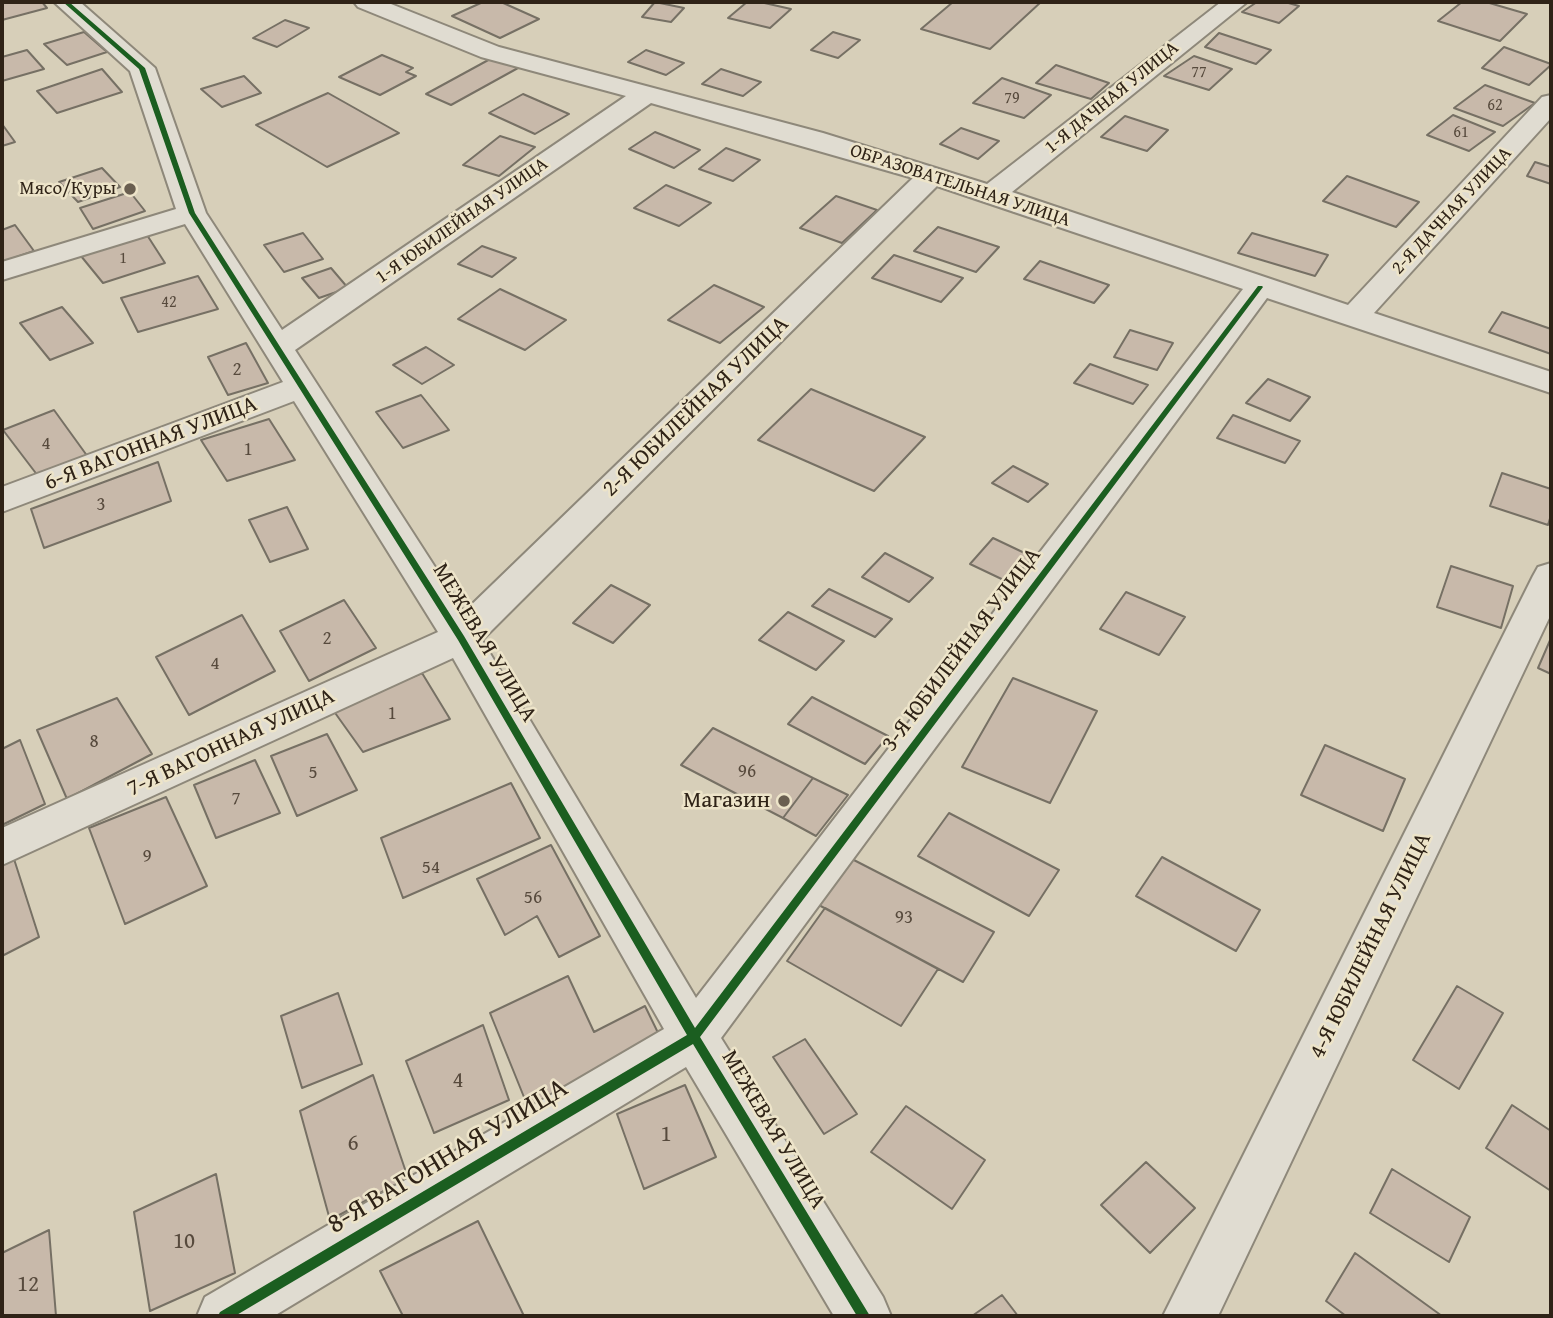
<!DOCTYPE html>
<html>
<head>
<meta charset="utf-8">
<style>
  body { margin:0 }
  #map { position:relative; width:1553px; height:1318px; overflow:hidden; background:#d7cfb9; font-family:"Gentium Book Plus",serif }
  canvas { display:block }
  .frame { position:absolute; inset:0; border:4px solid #2f2317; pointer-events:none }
</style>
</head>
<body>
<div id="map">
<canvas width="1553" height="1318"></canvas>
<div class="frame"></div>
</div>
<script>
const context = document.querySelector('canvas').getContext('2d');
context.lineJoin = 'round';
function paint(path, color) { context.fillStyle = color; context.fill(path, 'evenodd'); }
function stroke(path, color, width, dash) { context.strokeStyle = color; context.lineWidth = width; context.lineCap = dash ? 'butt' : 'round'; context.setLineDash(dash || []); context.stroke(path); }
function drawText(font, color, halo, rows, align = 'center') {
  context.font = font + ' "Gentium Book Plus",serif'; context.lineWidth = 5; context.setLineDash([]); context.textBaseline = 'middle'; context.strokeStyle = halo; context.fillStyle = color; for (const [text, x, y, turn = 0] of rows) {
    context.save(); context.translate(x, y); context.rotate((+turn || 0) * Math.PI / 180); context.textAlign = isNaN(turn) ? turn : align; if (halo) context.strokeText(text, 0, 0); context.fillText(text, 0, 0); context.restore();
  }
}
const building = new Path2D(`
  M8 2H42L47 8 2 20V3Z
  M483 2H501L539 19 500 38 452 16Z
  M655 2 684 8 671 22 642 17Z
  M747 2H760L791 9 770 28 728 18Z
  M953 2H1041L990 49 921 29Z
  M1257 2H1285L1299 6 1279 23 1242 12Z
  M1462 2H1486L1527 14 1500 41 1438 21Z
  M285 20 309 28 277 47 253 38Z
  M84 32 107 52 67 65 44 44Z
  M833 32 860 40 838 58 811 50Z
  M1219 33 1271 50 1256 64 1205 47Z
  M1504 47 1551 64V65L1529 85 1482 68Z
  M27 50 44 69 2 81V57Z
  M646 50 684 63 666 75 628 62Z
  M382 55 413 68 406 72 416 76 380 95 339 77Z
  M1194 56 1232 69 1209 90 1164 76Z
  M492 58 518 68 451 105 426 94Z
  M1056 65 1109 83 1091 99 1036 83Z
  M102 69 122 92 57 113 37 91Z
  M721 69 761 82 743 96 702 84Z
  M244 76 261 93 222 107 201 89Z
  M1002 78 1051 95 1024 118 973 103Z
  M1485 85 1535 103 1503 126 1454 108Z
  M328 93 399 133 327 167 256 125Z
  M523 94 569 114 535 134 489 113Z
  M1453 115 1495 132 1469 151 1427 135Z
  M1125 116 1168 130 1147 151 1101 137Z
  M2 124 15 142 2 146Z
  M961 128 999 141 978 159 940 144Z
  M655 132 700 150 674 168 629 149Z
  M500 136 535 147 499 176 463 165Z
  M726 148 760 160 733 181 699 169Z
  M1535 162 1551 167V184L1527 176Z
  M102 168 120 187 78 202 59 182Z
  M1347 176 1419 202 1396 227 1323 201Z
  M666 185 711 203 679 226 634 208Z
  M130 192 145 211 93 229 80 208Z
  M836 196 877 210 842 243 800 228Z
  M15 225 34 251 2 262V230Z
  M938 227 999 247 976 272 914 251Z
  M303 233 323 259 284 272 264 245Z
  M1252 233 1328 255 1315 276 1238 253Z
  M147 235 165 263 103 283 81 256Z
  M482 246 516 258 492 277 458 264Z
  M894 255 963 278 941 302 872 278Z
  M1040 261 1109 285 1094 303 1024 279Z
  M331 268 348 288 319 298 302 278Z
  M198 276 218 309 138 332 121 298Z
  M714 285 764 307 720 343 668 320Z
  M500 289 566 320 525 350 458 319Z
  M62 307 93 343 50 360 20 323Z
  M1502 312 1551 329V354L1489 332Z
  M1130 330 1173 343 1157 370 1114 357Z
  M246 343 268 383 228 395 208 357Z
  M426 347 454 365 422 384 393 365Z
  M1090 364 1148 385 1133 404 1074 383Z
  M1268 379 1310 397 1290 421 1246 403Z
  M811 389 925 437 874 491 758 440Z
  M421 395 449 430 403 448 376 412Z
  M54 410 88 457 38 476 3 430Z
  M1233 415 1300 441 1285 463 1217 438Z
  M269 419 295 460 227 481 201 440Z
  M158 462 171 501 44 548 31 509Z
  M1013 466 1048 484 1028 502 992 483Z
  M1502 473 1551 489V515L1548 525 1490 506Z
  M287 507 308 549 270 562 249 520Z
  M993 538 1033 557 1010 583 970 564Z
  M885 553 933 578 909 602 862 577Z
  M1451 566 1513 586 1501 628 1437 607Z
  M611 585 650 605 613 643 573 623Z
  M829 589 892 619 875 637 812 606Z
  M1126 592 1185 617 1159 655 1100 629Z
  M344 600 376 648 309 681 280 631Z
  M788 612 844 641 816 670 759 640Z
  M242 615 275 671 189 715 156 657Z
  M1551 638V674L1538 668Z
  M422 673 450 719 363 752 333 710Z
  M1013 678 1097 711 1050 803 962 767Z
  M812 697 888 736 865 764 788 724Z
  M117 698 152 754 67 799 37 730Z
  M713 728 813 778 783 818 681 765Z
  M327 734 357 790 297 816 271 756Z
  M20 740 45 804 2 825V749Z
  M1325 745 1405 779 1383 831 1301 795Z
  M255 760 280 813 216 838 194 785Z
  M813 778 848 795 816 836 783 818Z
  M511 783 540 838 403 898 381 838Z
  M166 797 207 886 125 924 89 828Z
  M949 813 1059 870 1029 916 918 856Z
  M551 845 600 936 559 957 537 916 505 935 477 879Z
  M848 857 994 932 963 982 815 903Z
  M1162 857 1260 910 1236 951 1136 896Z
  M14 859 39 937 2 956V864Z
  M825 908 938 969 901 1026 787 961Z
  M568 976 594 1032 645 1006 662 1041 528 1107 490 1013Z
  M1457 986 1503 1013 1459 1089 1413 1060Z
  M338 993 362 1064 302 1088 281 1016Z
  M483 1025 509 1100 434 1133 406 1061Z
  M805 1039 857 1114 824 1134 773 1057Z
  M373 1075 408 1178 330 1220 300 1111Z
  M685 1085 716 1157 644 1189 617 1114Z
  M1512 1105 1551 1131V1191L1486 1148Z
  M906 1106 985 1160 952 1209 871 1152Z
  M1146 1162 1195 1208 1150 1253 1101 1205Z
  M1392 1169 1470 1217 1449 1262 1370 1213Z
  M216 1174 235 1273 150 1311 134 1212Z
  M478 1221 524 1316H403L380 1271Z
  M49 1230 56 1316H2V1253Z
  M1355 1253 1442 1316H1346L1326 1301Z
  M1002 1295 1018 1316H972Z`);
paint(building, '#c8b9aa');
stroke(building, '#767064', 2);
const minor = new Path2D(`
  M54 2H80L155 68 206 213 282 330 626 96 481 57 358 7 354 2H386L499 47 823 133 987 184 1221 2H1247L1012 192 1348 305 1542 97 1551 95V118L1374 313 1551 372V393L1267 298 721 1038 883 1297 891 1316H834L686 1067 274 1316H197L205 1297 664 1029 453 658 2 865V828L438 632 294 401 2 512V487L283 382 185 224 2 280V262L176 209 130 71ZM651 103 913 178 464 612 295 350ZM937 186 1243 289 696 998 482 640Z
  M1551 563V614L1218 1316H1163L1533 576 1538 567Z`);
stroke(minor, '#8e887a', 4);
paint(minor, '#e0dcd1');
paint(new Path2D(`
  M63 2H69L145 68 195 213 464 636 695 1028 1258 286H1262L1263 287 700 1037 870 1316H857L693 1044 235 1316H218L220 1312 687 1035 458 640 189 213 139 69Z`), '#1b5e20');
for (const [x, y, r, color] of [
  [130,189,7,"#6a5f50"],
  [784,801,7,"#6a5f50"]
]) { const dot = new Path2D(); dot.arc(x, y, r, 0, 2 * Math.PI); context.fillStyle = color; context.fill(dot); stroke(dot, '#ede4c9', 2.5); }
drawText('16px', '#574a3d', null, [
  ["77",1199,73],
  ["79",1012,99],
  ["62",1495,106],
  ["61",1461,133],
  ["1",123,259],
  ["42",169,303]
]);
drawText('19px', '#2f2317', '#ede4c9', [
  ["1-Я ДАЧНАЯ УЛИЦА",1112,98,-39],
  ["ОБРАЗОВАТЕЛЬНАЯ УЛИЦА",960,186,18],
  ["2-Я ДАЧНАЯ УЛИЦА",1452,211,-47],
  ["1-Я ЮБИЛЕЙНАЯ УЛИЦА",462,221,-35]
]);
drawText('19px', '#2f2317', '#ede4c9', [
  ["Мясо/Куры",116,189]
], 'right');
drawText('19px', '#574a3d', null, [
  ["2",237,370],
  ["4",46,444],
  ["1",248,450],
  ["3",101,505],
  ["2",327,639],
  ["4",215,664],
  ["1",392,714],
  ["8",94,742],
  ["96",747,772],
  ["5",313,773],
  ["7",236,799],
  ["9",147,857],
  ["54",431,868],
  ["56",533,898],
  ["93",904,918]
]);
drawText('23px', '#2f2317', '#ede4c9', [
  ["2-Я ЮБИЛЕЙНАЯ УЛИЦА",696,407,-44],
  ["6-Я ВАГОННАЯ УЛИЦА",151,444,-21],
  ["МЕЖЕВАЯ УЛИЦА",484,643,59],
  ["3-Я ЮБИЛЕЙНАЯ УЛИЦА",962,650,-53],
  ["7-Я ВАГОННАЯ УЛИЦА",231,743,-25],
  ["4-Я ЮБИЛЕЙНАЯ УЛИЦА",1371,946,-64],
  ["МЕЖЕВАЯ УЛИЦА",773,1130,59]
]);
drawText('23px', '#2f2317', '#ede4c9', [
  ["Магазин",770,801]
], 'right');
drawText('23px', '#574a3d', null, [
  ["4",458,1081],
  ["1",666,1135],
  ["6",353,1144],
  ["10",184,1242],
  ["12",28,1285]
]);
drawText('28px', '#2f2317', '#ede4c9', [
  ["8-Я ВАГОННАЯ УЛИЦА",448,1157,-31]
]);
</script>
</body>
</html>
